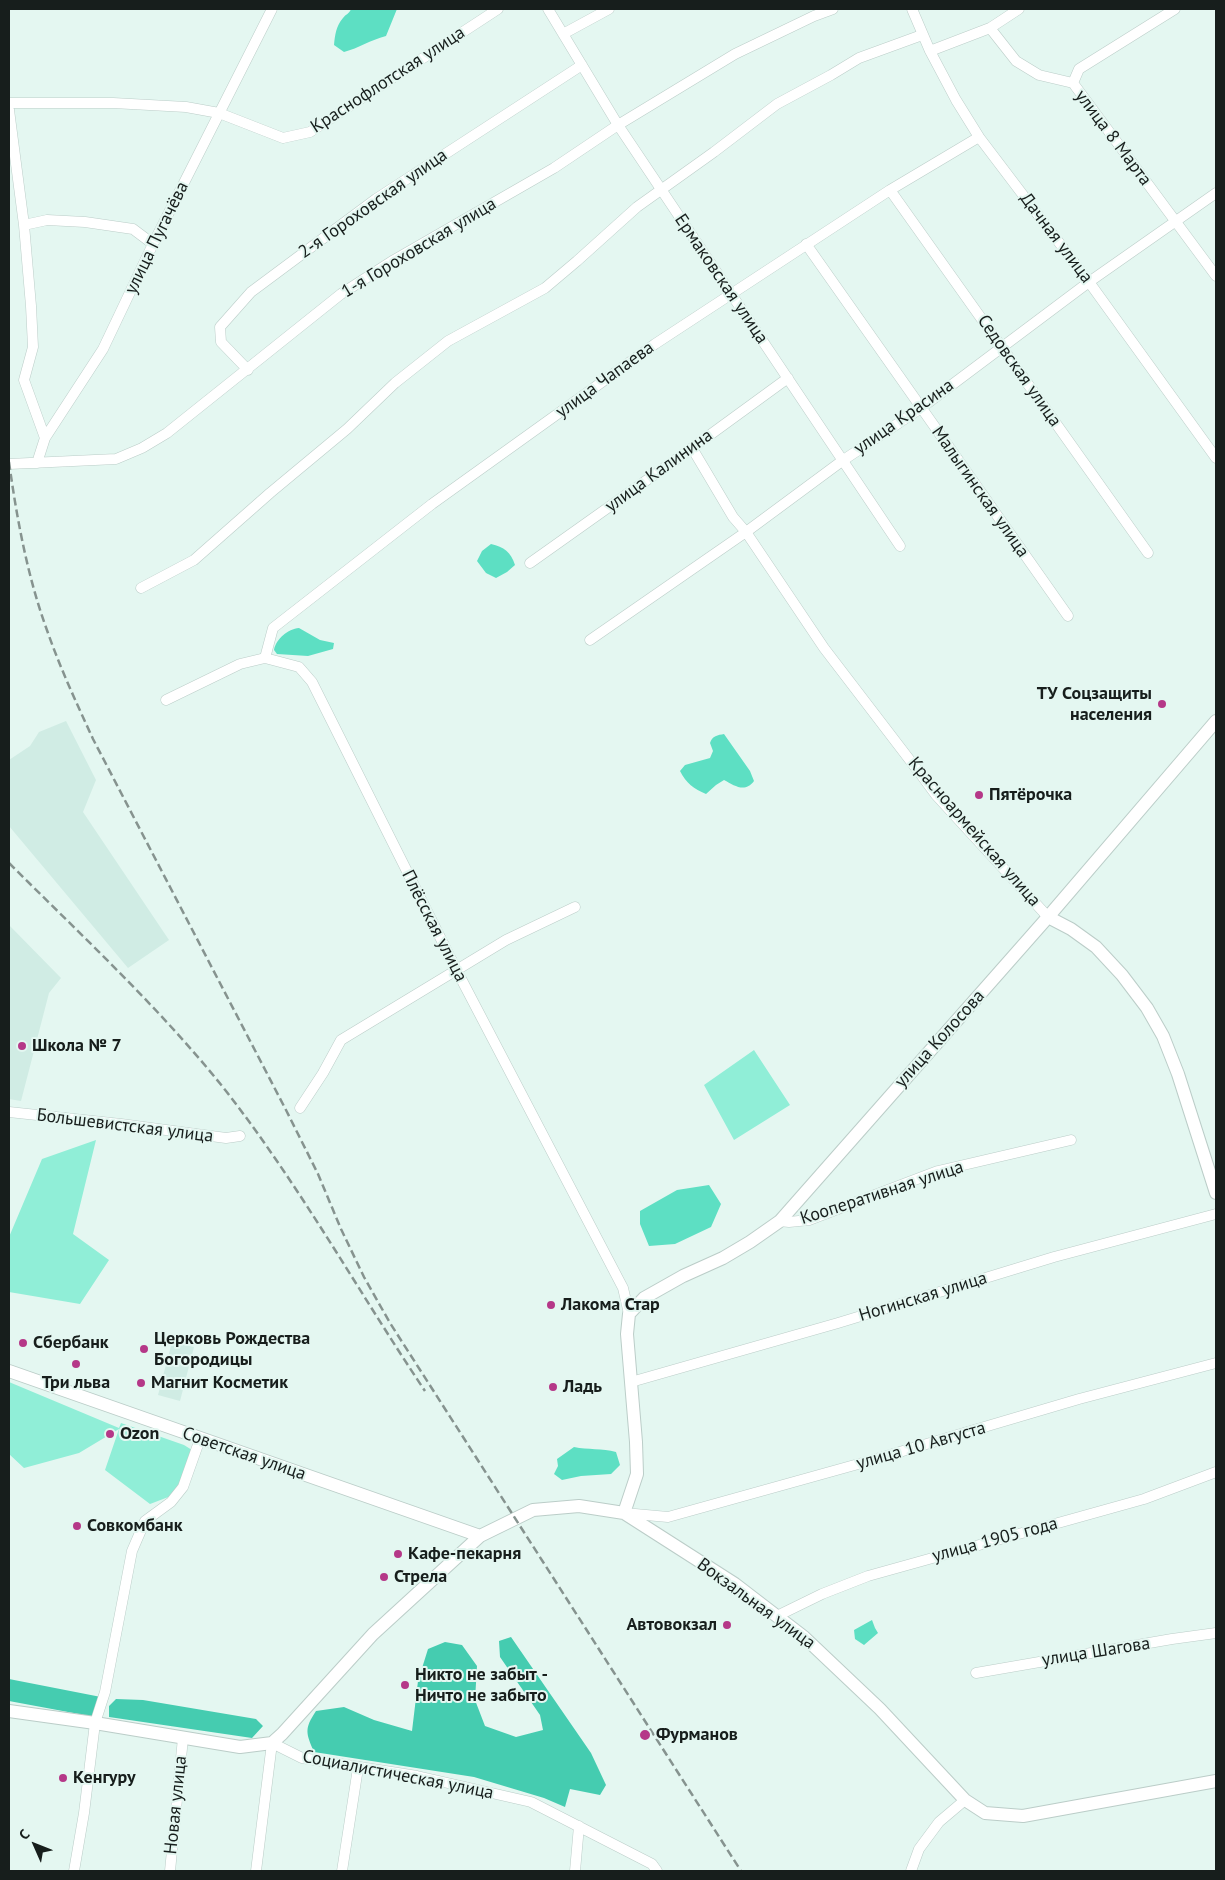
<!DOCTYPE html>
<html>
<head>
<meta charset="utf-8">
<style>
  body { margin:0 }
  #map { position:relative; width:1225px; height:1880px; overflow:hidden; background:#e4f7f1; font-family:"PT Sans",sans-serif }
  canvas { display:block }
  .frame { position:absolute; inset:0; border:10px solid #171e1c; pointer-events:none }
  .north { position:absolute; left:10px; top:1820px; width:50px; height:50px; -webkit-text-stroke:4px #e4f7f1; paint-order:stroke; rotate:314deg; font-size:14px; font-weight:700; line-height:20px; text-align:center; color:#171e1c }
  .north::after { content:''; display:block; margin:auto; width:18px; height:22px; background:#171e1c; clip-path:polygon(50% 0,100% 100%,50% 72%,0 100%) }
</style>
</head>
<body>
<div id="map">
<canvas width="1225" height="1880"></canvas>
<div class="frame"></div>
<div class="north">С</div>
</div>
<script>
const context = document.querySelector('canvas').getContext('2d');
context.lineJoin = 'round';
function paint(path, color) { context.fillStyle = color; context.fill(path, 'evenodd'); }
function stroke(path, color, width, dash) { context.strokeStyle = color; context.lineWidth = width; context.lineCap = dash ? 'butt' : 'round'; context.setLineDash(dash || []); context.stroke(path); }
function drawText(font, color, halo, rows, align = 'center') {
  context.font = font + ' "PT Sans",sans-serif'; context.lineWidth = 4; context.setLineDash([]); context.textBaseline = 'middle'; context.strokeStyle = halo; context.fillStyle = color; for (const [text, x, y, turn = 0] of rows) {
    context.save(); context.translate(x, y); context.rotate((+turn || 0) * Math.PI / 180); context.textAlign = isNaN(turn) ? turn : align; if (halo) context.strokeText(text, 0, 0); context.fillText(text, 0, 0); context.restore();
  }
}
paint(new Path2D(`
  M66 721 96 780 83 812 169 940 128 968 9 826V760L30 746 39 732Z
  M9 925 61 978 49 993 21 1101 9 1099Z
  M172 1342 194 1347 180 1401 158 1395Z`), '#d0ece4');
paint(new Path2D(`
  M754 1050 790 1105 734 1140 704 1085Z
  M96 1140 73 1234 109 1260 80 1304 9 1292V1237L42 1159Z
  M9 1382 119 1428 121 1423 184 1445 192 1450 182 1479 171 1496 150 1504 105 1470 119 1429 79 1453 24 1468 9 1454Z`), '#90eed7');
paint(new Path2D(`
  M511 1637 591 1753 606 1785 600 1795 570 1789 565 1807 544 1798 474 1777 314 1752C306 1733 304 1729 316 1711L344 1707 374 1720 412 1731 418 1681 428 1649 445 1642 462 1645 477 1666 475 1700 485 1726 516 1737 543 1730 540 1715 500 1657 499 1641Z
  M9 1679 101 1697 95 1717 9 1701Z
  M116 1699 143 1700 256 1719 263 1726 252 1738 109 1717V1706Z`), '#45ccb0');
paint(new Path2D(`
  M351 9H397L386 36C370 40 359 48 344 52L334 45C335 35 336 26 343 18 346 14 349 14 351 9Z
  M491 544C504 547 511 552 515 565L507 572 496 578 486 573 477 561 482 551Z
  M299 628 320 640 334 643 333 649 308 656 277 654 274 650C276 639 288 629 299 628Z
  M724 734 750 771 754 781C745 793 735 786 724 780L716 785 706 794C694 789 686 783 680 771L685 765 710 758 713 751 710 743C712 736 718 735 724 734Z
  M709 1185 721 1204 711 1227 675 1244 649 1246 640 1224V1211L677 1190Z
  M574 1447C588 1450 602 1448 616 1452L620 1465 611 1474 581 1476 562 1480 554 1474 558 1466 557 1459Z
  M872 1620 875 1628 878 1633 864 1645 855 1639 854 1630Z`), '#5ddfc3');
const minor = new Path2D(`
  M548 9 618 125 900 546
  M912 9 930 51 956 100 979 137 1089 282 1216 458
  M990 28 1016 61 1039 75 1073 83 1216 276
  M563 34 609 9
  M930 51 990 28 1019 9
  M1073 83 1079 69 1175 9
  M9 103H113L186 107 219 113 283 138 310 132 498 9
  M9 110 24 225 31 306 33 347 24 380 45 438
  M890 190 1148 553
  M24 225 47 220 85 222 133 229 153 244
  M806 244 1068 616
  M248 370 221 342 220 327 251 292 376 199 582 65
  M692 448 733 517 746 532 824 648 922 776 936 795 1048 917
  M37 463 45 438 103 349 153 244 272 9
  M9 464 116 459 142 448 167 433 341 294 394 260 554 168 618 125 735 54 814 16 833 9
  M530 563 692 448 788 378
  M141 588 194 560 270 493 347 429 395 383 448 341 545 288 577 261 637 207 714 152 777 104 831 75 859 58 922 35
  M590 640 746 532 842 461 921 408 1089 282 1216 193
  M265 658 273 628 432 504 655 344 890 190 979 137
  M166 700 240 664 265 658 299 667 312 682 456 969 623 1288 629 1314
  M300 1108 323 1073 341 1040 506 940 575 907
  M9 1112 121 1124 226 1138 240 1136
  M780 1221 789 1222 809 1220 938 1171 1071 1140
  M631 1382 838 1323 1054 1257 1216 1214
  M624 1513 668 1517 869 1461 1079 1399 1216 1363
  M777 1616 822 1594 868 1576 1144 1499 1216 1472
  M976 1673 1172 1639 1216 1633
  M74 1871 84 1813 95 1723 105 1692 132 1551 145 1521 171 1502 183 1487 200 1439
  M170 1871 183 1738
  M256 1871 272 1743 302 1758 417 1776 531 1802 652 1864 657 1871
  M342 1871 358 1768
  M575 1871 579 1826
  M911 1871 919 1849 939 1822 965 1800`);
const major = new Path2D(`
  M1048 917 1071 929 1096 947 1122 975 1147 1008 1163 1036 1178 1074 1216 1193
  M9 1371 480 1536
  M624 1513 637 1474 636 1442 627 1334 629 1314 644 1298 683 1276 723 1258 750 1242 780 1221 1048 917 1216 721
  M9 1711 95 1723 240 1747 272 1743 282 1734 373 1634 480 1536 533 1510 579 1506 624 1513 735 1584 804 1637 880 1709 965 1800 985 1813 1023 1816 1216 1781`);
stroke(minor, '#bbcdc8', 11);
stroke(major, '#bbcdc8', 14);
stroke(minor, '#fff', 10);
stroke(major, '#fff', 12);
stroke(new Path2D(`
  M9 462C17 520 28 579 48 633 61 670 77 704 93 739L286 1110 318 1174 341 1229 364 1277 390 1323 741 1871
  M9 863C83 937 161 1009 226 1091 300 1186 358 1291 425 1391`), '#86938f', 2.5, [8, 4]);
for (const [x, y, r, color] of [
  [1162,704,5,"#b53888"],
  [979,795,5,"#b53888"],
  [22,1046,5,"#b53888"],
  [551,1305,5,"#b53888"],
  [23,1343,5,"#b53888"],
  [144,1349,5,"#b53888"],
  [76,1364,5,"#b53888"],
  [141,1383,5,"#b53888"],
  [553,1387,5,"#b53888"],
  [110,1434,5,"#b53888"],
  [77,1526,5,"#b53888"],
  [398,1554,5,"#b53888"],
  [384,1577,5,"#b53888"],
  [727,1625,5,"#b53888"],
  [405,1685,5,"#b53888"],
  [645,1735,6,"#b53888"],
  [63,1778,5,"#b53888"]
]) { const dot = new Path2D(); dot.arc(x, y, r, 0, 2 * Math.PI); context.fillStyle = color; context.fill(dot); stroke(dot, '#e4f7f1', 2); }
drawText('18px', '#171e1c', '#e4f7f1', [
  ["Краснофлотская улица",388,80,-33],
  ["улица 8 Марта",1113,138,53],
  ["2-я Гороховская улица",373,204,-35],
  ["улица Пугачёва",157,238,-64],
  ["Дачная улица",1056,238,53],
  ["1-я Гороховская улица",419,248,-31],
  ["Ермаковская улица",721,279,56],
  ["Седовская улица",1019,371,55],
  ["улица Чапаева",605,380,-36],
  ["улица Красина",904,417,-35],
  ["улица Калинина",659,471,-36],
  ["Малыгинская улица",980,492,55],
  ["Красноармейская улица",974,832,49],
  ["Плёсская улица",434,926,63],
  ["улица Колосова",940,1039,-48],
  ["Большевистская улица",125,1126,7],
  ["Кооперативная улица",882,1193,-18],
  ["Ногинская улица",923,1297,-17],
  ["улица 10 Августа",921,1446,-16],
  ["Советская улица",244,1454,19],
  ["улица 1905 года",995,1540,-15],
  ["Вокзальная улица",756,1604,36],
  ["улица Шагова",1096,1652,-9],
  ["Социалистическая улица",398,1775,11],
  ["Новая улица",176,1805,-84]
]);
drawText('bold 18px', '#171e1c', '#e4f7f1', [
  ["ТУ Соцзащиты",1152,694,"right"],
  ["населения",1152,715,"right"],
  ["Пятёрочка",989,795],
  ["Школа № 7",32,1046],
  ["Лакома Стар",561,1305],
  ["Церковь Рождества",154,1339],
  ["Богородицы",154,1360],
  ["Сбербанк",33,1343],
  ["Три льва",76,1383,"center"],
  ["Магнит Косметик",151,1383],
  ["Ладь",563,1387],
  ["Ozon",120,1434],
  ["Совкомбанк",87,1526],
  ["Кафе-пекарня",408,1554],
  ["Стрела",394,1577],
  ["Автовокзал",717,1625,"right"],
  ["Никто не забыт -",415,1675],
  ["Ничто не забыто",415,1696],
  ["Фурманов",656,1735],
  ["Кенгуру",73,1778]
], 'left');
</script>
</body>
</html>
